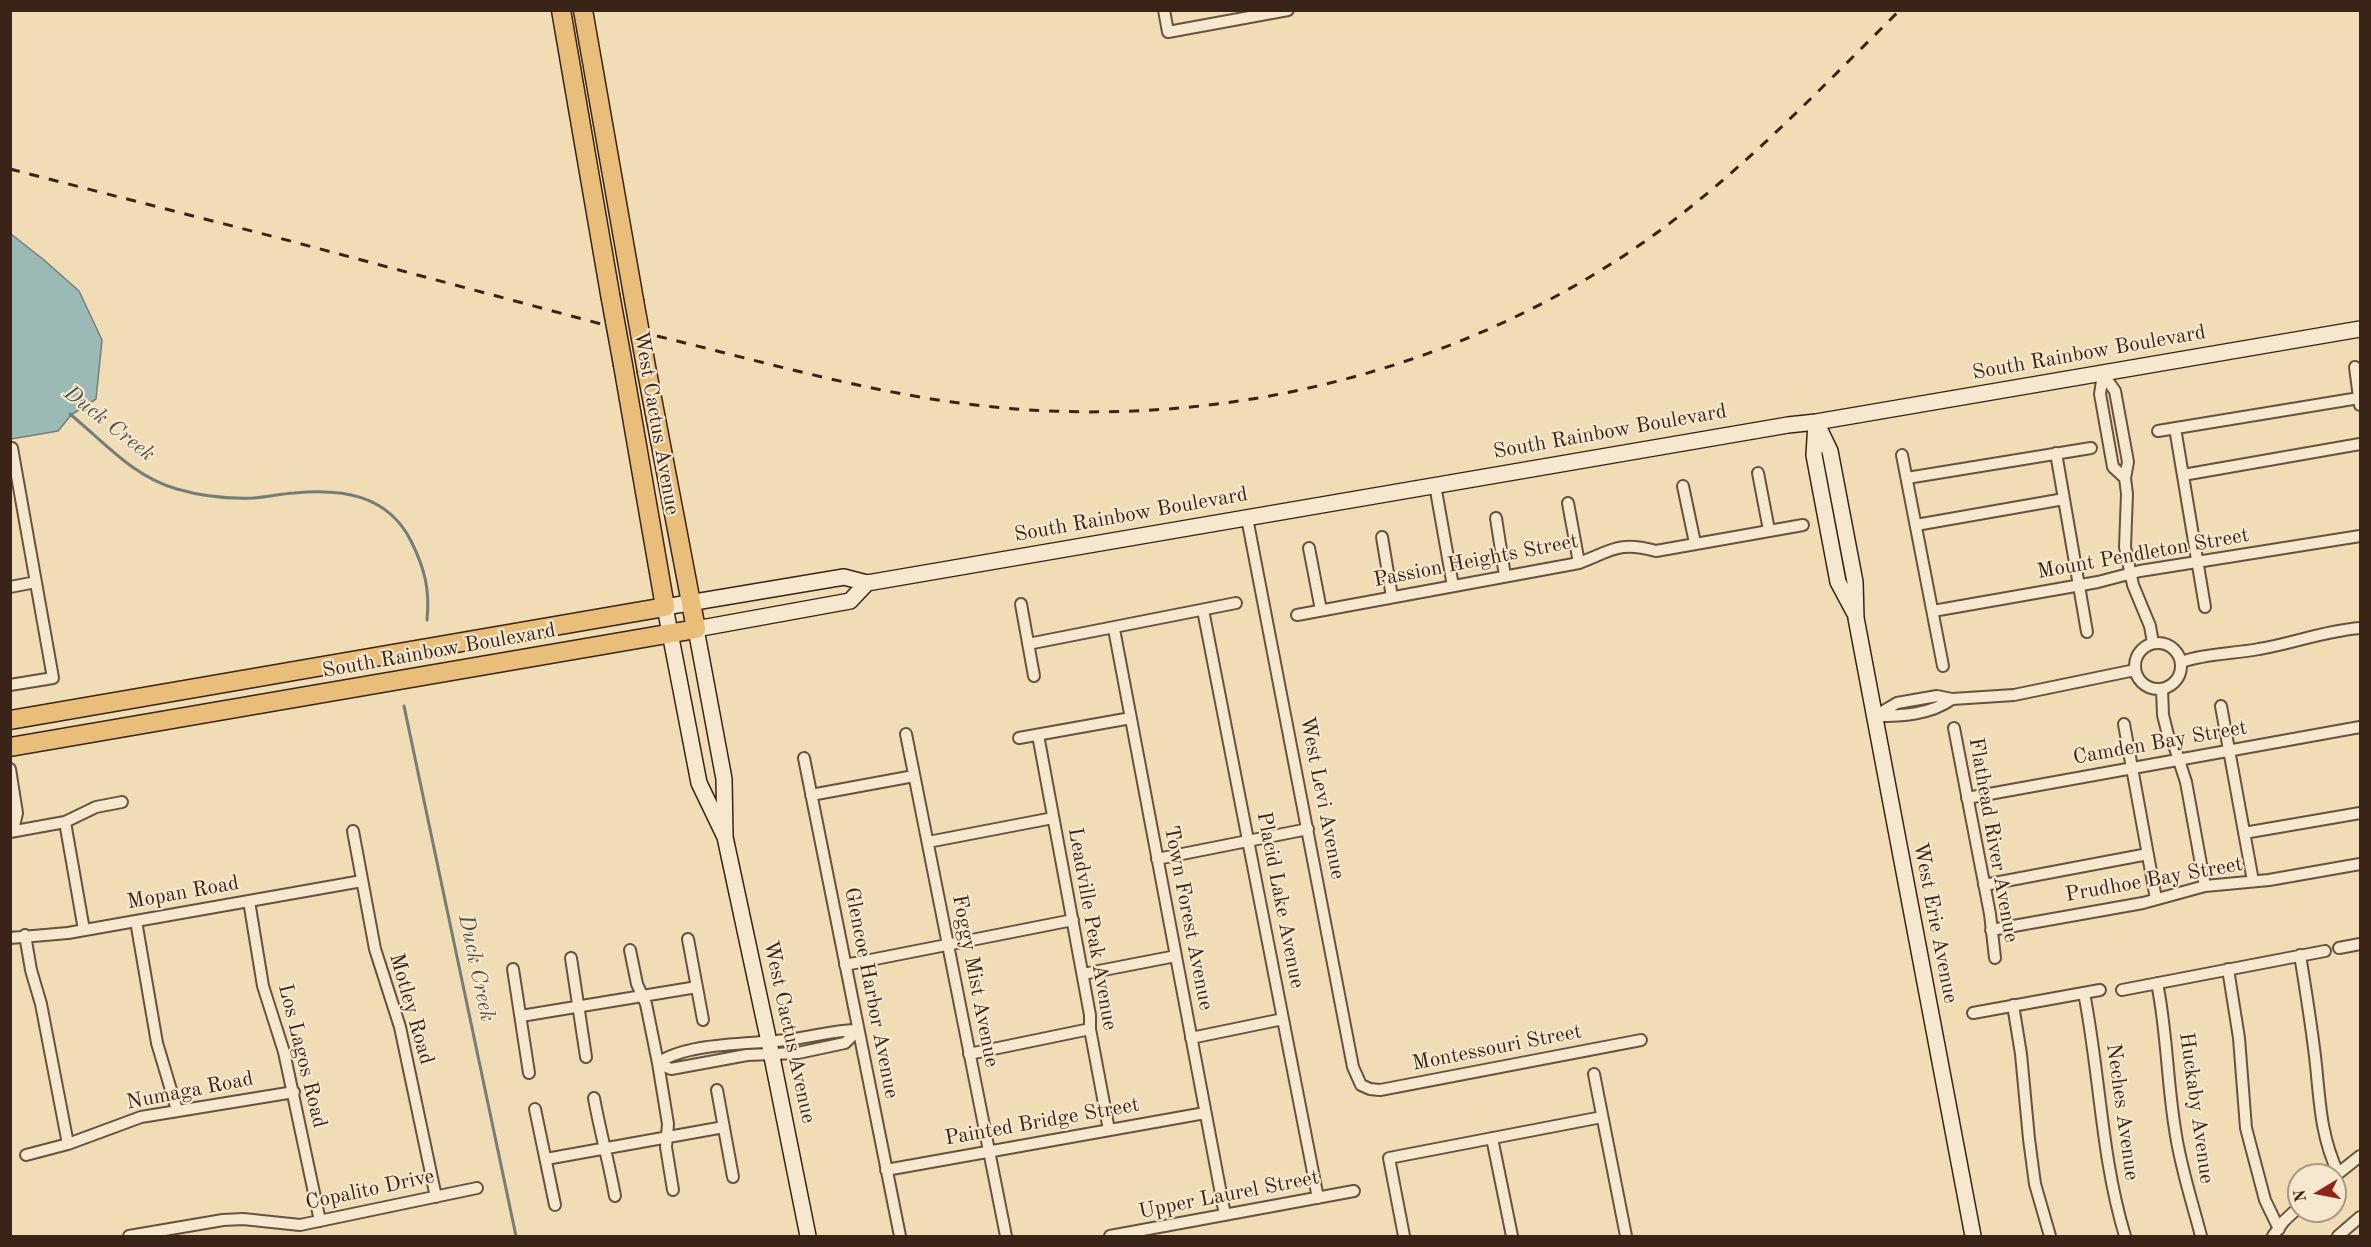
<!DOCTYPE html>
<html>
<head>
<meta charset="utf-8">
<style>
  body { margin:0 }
  #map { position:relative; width:2371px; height:1247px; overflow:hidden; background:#f0dcb5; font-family:"Old Standard TT",serif }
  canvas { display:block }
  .frame { position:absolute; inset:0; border:12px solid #3a2317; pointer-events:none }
  .north { position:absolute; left:2287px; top:1163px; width:60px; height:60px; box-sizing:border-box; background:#f5e8cf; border:2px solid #aa9985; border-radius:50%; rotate:260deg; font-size:16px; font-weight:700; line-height:24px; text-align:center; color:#3a2317 }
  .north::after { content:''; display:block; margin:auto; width:21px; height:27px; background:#8f2418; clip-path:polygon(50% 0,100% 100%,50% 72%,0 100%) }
</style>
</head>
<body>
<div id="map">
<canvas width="2371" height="1247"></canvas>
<div class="frame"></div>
<div class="north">N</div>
</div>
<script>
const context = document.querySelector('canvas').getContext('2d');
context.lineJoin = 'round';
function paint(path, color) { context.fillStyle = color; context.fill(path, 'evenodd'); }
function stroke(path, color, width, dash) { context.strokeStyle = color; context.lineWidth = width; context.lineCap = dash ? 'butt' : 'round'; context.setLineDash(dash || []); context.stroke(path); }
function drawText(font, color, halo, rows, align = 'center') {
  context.font = font + ' "Old Standard TT",serif'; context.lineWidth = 4.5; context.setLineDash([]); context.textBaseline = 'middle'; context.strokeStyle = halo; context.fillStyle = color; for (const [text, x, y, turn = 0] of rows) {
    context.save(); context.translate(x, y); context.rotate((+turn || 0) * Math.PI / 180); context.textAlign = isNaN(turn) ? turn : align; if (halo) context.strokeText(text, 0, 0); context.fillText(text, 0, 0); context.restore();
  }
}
const water = new Path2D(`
  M11 234 44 260 79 291 102 340 96 399 71 415 58 431 11 439Z`);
paint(water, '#9cbab5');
stroke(water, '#757e76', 1.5);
stroke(new Path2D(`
  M70 414C103 441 133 477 177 489 201 496 228 499 253 498 267 497 280 494 294 493 342 488 388 495 411 541 425 569 430 590 427 620
  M404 706 516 1236`), '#757e76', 3);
const street = new Path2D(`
  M1164 10 1168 32 1288 10
  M2355 367 2360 405
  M2103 374 2115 391 2128 462 2125 478 2127 494 2125 547 2133 585 2150 626 2153 643
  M2103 374 2100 394 2113 467 2125 478
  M2175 428 2205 607
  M2158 431 2359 398
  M2056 453 2087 632
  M1902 455 1943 666
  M1758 473 1769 530
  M2183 475 2360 444
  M1907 478 2091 448
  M1435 485 1453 586
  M1683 486 1695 543
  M1568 503 1579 563
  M1247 518 1353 1067 1361 1085 1370 1089 1380 1090 1641 1040
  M1496 518 1505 576
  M1916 525 2064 499
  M1382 537 1392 597
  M1309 548 1321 610
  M10 587 36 582
  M1021 604 1034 676
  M1203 610 1318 1198
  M1933 611 2098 582 2140 571 2360 536
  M1297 615 1579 563C1613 550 1619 541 1656 551L1803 525
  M1114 629 1225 1215
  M2135 666a23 23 0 1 1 46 0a23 23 0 1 1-46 0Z
  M1028 644 1236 603
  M2181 662C2206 653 2233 654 2259 649 2295 643 2323 631 2360 628
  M10 685 53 678 12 448
  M2162 689 2163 715 2168 735 2175 748 2186 782 2205 886
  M2221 706 2253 881
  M1875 716 1897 703 1937 696 1952 699 2014 695 2135 670
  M1875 716C1901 716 1930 715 1952 699
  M2124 724 2156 899
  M1954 728 1990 914 1995 958
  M906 734 1006 1236
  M1038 735 1090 1015V1029L1109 1130
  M1019 738 1131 718
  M804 758 900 1236
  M10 769 17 813 13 831
  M811 795 914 776
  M1967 798 2360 727
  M65 822 84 930
  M353 831 375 949 400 1027 436 1197
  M10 832 65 822 96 807 122 802
  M2244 833 2360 813
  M928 842 1053 818
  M1157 859 1308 829
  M1984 885 2148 854
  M249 901 263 986 284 1052 320 1221
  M136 921 157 1043 177 1110
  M1991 930 2143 903 2205 886 2269 880 2360 864
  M25 935 31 970 41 1004 68 1144
  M10 938 68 933 362 881
  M688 939 703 1020
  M2339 948 2360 944
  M630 950 637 984 646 1004 658 1063 668 1124 666 1147 673 1190
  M2300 955C2306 992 2312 1028 2316 1065 2320 1105 2321 1136 2338 1173
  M571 958 586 1057
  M845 965 1073 920
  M513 969 529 1073
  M2228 969 2239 1038 2246 1128 2265 1200 2279 1229
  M1083 974 1176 956
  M2157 983C2167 1031 2167 1081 2175 1129 2180 1166 2192 1201 2201 1236
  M2122 990 2325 951
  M2084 993C2100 1074 2101 1157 2125 1236
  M2013 1005 2021 1054 2029 1139 2035 1184 2050 1236
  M1973 1013 2100 990
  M521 1016 697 987
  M1191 1038 1283 1019
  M969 1054 1090 1029
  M658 1063 671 1069 747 1055 798 1053 845 1043 858 1030
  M658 1063C689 1041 756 1045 794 1039 816 1036 836 1030 858 1030
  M1594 1074 1626 1236
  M717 1090 733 1177
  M594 1098C600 1131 609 1163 615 1196
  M535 1109 555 1205
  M1492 1138 1512 1236
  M26 1155 68 1144 141 1117 294 1092
  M546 1159 724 1127
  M886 1170 1205 1113
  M2335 1176 2360 1156
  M129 1236 223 1220 243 1219 300 1225 477 1188
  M1110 1236 1354 1191
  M1404 1236 1389 1158 1602 1117
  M2273 1236 2284 1221 2299 1207
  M2338 1236 2360 1217`);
const secondary = new Path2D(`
  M1816 422 1830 451 1855 582 1856 618 1973 1236
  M1816 423 1814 455 1838 582 1854 612
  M725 837 699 783 665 607 844 577 867 583 1788 425 1816 422 2360 329
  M808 1236 769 1042 725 837 724 779 696 629 850 601 867 583`);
const primary = new Path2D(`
  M561 10 610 294
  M583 10 634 300
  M10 720 665 607 623 365
  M10 747 696 629 647 372`);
stroke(street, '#68513e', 14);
stroke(secondary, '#3a2317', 18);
stroke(primary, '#3a2317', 21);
stroke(street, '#f5e8cf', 10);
stroke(secondary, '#f5e8cf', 15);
stroke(primary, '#e8be7a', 18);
stroke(new Path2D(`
  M10 169 279 238 605 325
  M657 336C760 361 863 391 967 404 1203 434 1449 378 1644 242 1738 176 1818 91 1900 10`), '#3a2317', 3, [10, 10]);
const primaryBridge = new Path2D(`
  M610 294 623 365
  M634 300 647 372`);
stroke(primaryBridge, '#3a2317', 21, []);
stroke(primaryBridge, '#e8be7a', 18);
drawText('21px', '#3a2317', '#f5e8cf', [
  ["South Rainbow Boulevard",2089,353,-10],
  ["West Cactus Avenue",656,423,80],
  ["South Rainbow Boulevard",1610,432,-10],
  ["South Rainbow Boulevard",1131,515,-10],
  ["Mount Pendleton Street",2143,554,-10],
  ["Passion Heights Street",1476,561,-11],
  ["South Rainbow Boulevard",439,651,-10],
  ["Camden Bay Street",2160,743,-10],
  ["West Levi Avenue",1322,798,79],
  ["Flathead River Avenue",1993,840,80],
  ["Prudhoe Bay Street",2154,880,-10],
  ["Mopan Road",183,893,-10],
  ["Placid Lake Avenue",1280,900,79],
  ["Town Forest Avenue",1188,918,79],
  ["West Erie Avenue",1935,923,79],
  ["Leadville Peak Avenue",1092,929,80],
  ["Foggy Mist Avenue",975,981,79],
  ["Glencoe Harbor Avenue",871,993,79],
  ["Motley Road",411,1009,74],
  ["West Cactus Avenue",789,1032,78],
  ["Montessouri Street",1497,1048,-11],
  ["Los Lagos Road",302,1056,76],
  ["Numaga Road",190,1091,-11],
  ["Huckaby Avenue",2196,1108,82],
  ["Neches Avenue",2122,1112,82],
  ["Painted Bridge Street",1042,1122,-10],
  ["Copalito Drive",370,1190,-12],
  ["Upper Laurel Street",1229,1195,-11]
]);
drawText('italic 22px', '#575046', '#f5e8cf', [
  ["Duck Creek",109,424,38],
  ["Duck Creek",476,968,78]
]);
</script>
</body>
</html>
